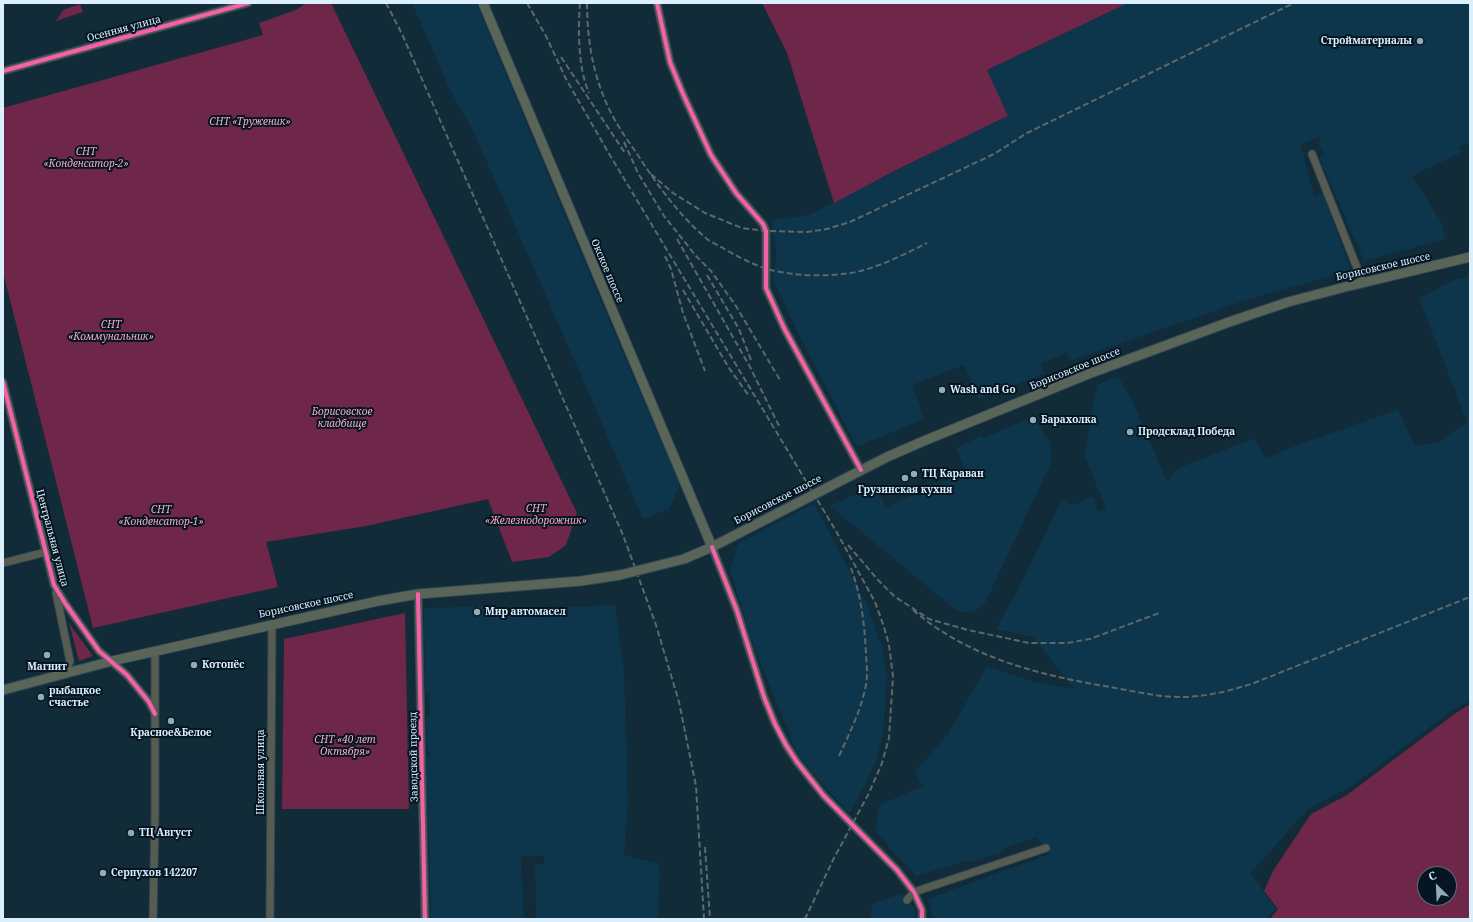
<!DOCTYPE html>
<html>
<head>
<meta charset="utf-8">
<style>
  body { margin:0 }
  #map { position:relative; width:1473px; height:922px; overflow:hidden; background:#112b38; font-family:"Noto Serif",serif }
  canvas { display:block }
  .frame { position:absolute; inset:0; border:4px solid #dceffd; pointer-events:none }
  .north { position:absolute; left:1417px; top:866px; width:40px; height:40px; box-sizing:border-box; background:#051622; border:1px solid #5b6d7a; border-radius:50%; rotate:336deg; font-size:11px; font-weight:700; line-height:16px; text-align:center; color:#dceffd }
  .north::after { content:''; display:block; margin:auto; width:14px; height:18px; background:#95aab8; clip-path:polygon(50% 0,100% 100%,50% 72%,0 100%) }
</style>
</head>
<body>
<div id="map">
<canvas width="1473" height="922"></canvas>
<div class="frame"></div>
<div class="north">С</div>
</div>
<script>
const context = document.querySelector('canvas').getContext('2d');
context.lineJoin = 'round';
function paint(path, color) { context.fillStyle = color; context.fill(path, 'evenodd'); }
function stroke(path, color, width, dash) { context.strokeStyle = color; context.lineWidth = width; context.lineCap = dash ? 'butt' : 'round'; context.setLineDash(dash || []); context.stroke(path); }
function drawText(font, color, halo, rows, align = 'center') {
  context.font = font + ' "Noto Serif",serif'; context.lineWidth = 4; context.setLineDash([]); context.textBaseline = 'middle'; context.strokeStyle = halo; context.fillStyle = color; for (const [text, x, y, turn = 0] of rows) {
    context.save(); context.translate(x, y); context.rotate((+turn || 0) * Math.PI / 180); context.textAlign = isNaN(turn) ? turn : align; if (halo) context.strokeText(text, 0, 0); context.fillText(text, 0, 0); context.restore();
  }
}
paint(new Path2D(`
  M412 3H476L613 330 680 485 669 509 643 519 577 366 473 131 450 90Z
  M1128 3H1470V142L1459 147 1462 152 1412 176 1440 220 1446 239 1364 261 1319 157 1324 154 1318 141 1321 140 1319 137 1301 145 1314 196 1323 193 1351 271 1243 301 1070 361 1067 353 1041 363 1044 374 978 399 964 365 912 385 924 419 857 447 800 337 772 277 777 257 772 220 809 215 894 171 1008 116 986 70Z
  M1470 276V700L1451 711 1352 786 1308 809 1251 873 1276 909 1265 919H934L927 899 1050 854 1036 837 1005 848 1002 853 972 862 966 861 916 876 875 831 879 805 923 786 915 772 948 734 987 666 1031 681 1074 689 1033 637 996 629 1019 587 1062 499 1072 505 1093 497 1098 512 1106 508 1084 455 1097 385 1118 376 1131 398 1167 481 1176 469 1255 438 1265 458 1305 442 1398 410 1415 446 1438 442 1467 422 1419 298 1454 280Z
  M1035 415 1045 437H1047L1051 445 1052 461 985 603 973 613 957 611 830 506 875 485 886 507 966 471 956 448 981 436 983 439Z
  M814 503 868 606 882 647 887 677 883 736 876 761 863 789 849 814 799 757 753 645 730 569 739 543Z
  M615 605 624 671 628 800 624 855 657 863 660 873 658 904 659 919H536L535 865 544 864V856L521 857 524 919H431L426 758 430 755V752L427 751 426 718 430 715 429 695 425 692 424 608 494 606 499 610Z
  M901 894 915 908 916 919H870L873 903Z`), '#0d354b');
paint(new Path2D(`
  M306 3H331L577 513 566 545 549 557 512 562 488 499 366 526 266 542 278 587 93 628 3 272V108L263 35 259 23 296 10Z
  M762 3H1128L987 70 1008 116 894 171 834 203 787 53Z
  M80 4 83 12 56 21 63 10Z
  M405 613 409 809H282L284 639Z
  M69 623 93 656 79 661Z
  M1470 704V919H1270L1278 909 1264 891 1273 871 1311 814 1347 795 1453 715ZM1425 874H1449V898H1425Z`), '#6e2748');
const minor = new Path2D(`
  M657 3 670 62 683 94 711 155 736 193 763 224 766 231V288L784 328 861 470
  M3 71 248 3
  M1312 154 1363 283
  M3 382 54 585 65 603 99 651 127 675 149 702 155 714
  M712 547 737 611 764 697 775 724 786 745 797 762 824 796 897 870 914 892 922 910V919
  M3 563 46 552
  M56 593 70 661 66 673
  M418 594 425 919
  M907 900 914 892 1046 848
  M153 919 155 816V651
  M270 919 272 624`);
const major = new Path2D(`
  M483 3 712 547
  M684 559 712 547 887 457 926 440 1091 373 1232 321 1288 302 1345 287 1470 257
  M3 690 112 661 378 601 418 594 581 581 620 575`);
stroke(minor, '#314650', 9);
stroke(major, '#314650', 11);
stroke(minor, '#565c52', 7);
stroke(major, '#5a6559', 9);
stroke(new Path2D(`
  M386 3 402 34 623 535 656 625 679 702 696 786 704 919
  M527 3 546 36 566 79 608 152 836 531 875 602 884 627 889 645 893 676 889 738 882 763 869 793 833 860 805 919
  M580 3C578 30 578 68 589 93
  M587 3C587 45 595 86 616 122 624 136 634 149 643 163 661 190 682 218 707 239 712 243 718 245 723 248 736 256 752 264 767 269 793 276 825 277 851 273 878 268 903 255 927 243
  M561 57 625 153
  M624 142 638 173 664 216 696 256 711 271 736 306 780 380
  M651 174 673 193 705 213 742 228 766 231 807 232 827 229 850 222 994 154 1027 133 1294 3
  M677 239 750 367 780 428
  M665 256 671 269 683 313 705 371
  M707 275 739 329 751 360
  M683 290 729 368 749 396
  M848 545 879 581 894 596 929 619 968 630 1029 643H1067L1090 639 1159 613
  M913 610C969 658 1039 675 1110 687 1133 691 1157 697 1180 697 1205 697 1230 691 1254 683L1470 597
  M839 756C849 734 860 713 865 689 868 679 867 667 866 656 865 625 861 596 851 568
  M705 847 710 919`), '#5c696b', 2, [6, 3]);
const majorBridge = new Path2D(`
  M620 575 684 559`);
stroke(majorBridge, '#314650', 11, []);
stroke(majorBridge, '#5a6559', 9);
stroke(new Path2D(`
  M657 3 670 62 683 94 711 155 736 193 763 224 766 231V288L784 328 861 470
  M3 71 248 3
  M3 382 54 585 65 603 99 651 127 675 149 702 155 714
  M712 547 737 611 764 697 775 724 786 745 797 762 824 796 897 870 914 892 922 910V919
  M418 594 425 919`), '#f560ab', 4);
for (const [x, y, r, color] of [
  [1420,41,4,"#95aab8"],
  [942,390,4,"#95aab8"],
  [1033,420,4,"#95aab8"],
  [1130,432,4,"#95aab8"],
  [914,474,4,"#95aab8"],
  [905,478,4,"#95aab8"],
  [477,612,4,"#95aab8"],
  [47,655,4,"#95aab8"],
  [194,665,4,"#95aab8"],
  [41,697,4,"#95aab8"],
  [171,721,4,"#95aab8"],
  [131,833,4,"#95aab8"],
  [103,873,4,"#95aab8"]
]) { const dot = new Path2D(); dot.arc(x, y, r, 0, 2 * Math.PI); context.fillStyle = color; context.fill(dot); stroke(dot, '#051622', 1.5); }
drawText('10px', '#dceffd', '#051622', [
  ["Осенняя улица",124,29,-15],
  ["Борисовское шоссе",1383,267,-13],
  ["Окское шоссе",607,271,67],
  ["Борисовское шоссе",1075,369,-22],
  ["Борисовское шоссе",778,500,-27],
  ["Центральная улица",52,538,75],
  ["Борисовское шоссе",306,605,-12],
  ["Заводской проезд",414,757,-91],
  ["Школьная улица",261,772,-90]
]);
drawText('bold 10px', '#dceffd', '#051622', [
  ["Стройматериалы",1412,41,"right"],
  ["Wash and Go",950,390],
  ["Барахолка",1041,420],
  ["Продсклад Победа",1138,432],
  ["ТЦ Караван",922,474],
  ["Грузинская кухня",905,490,"center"],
  ["Мир автомасел",485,612],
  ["Котопёс",202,665],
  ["Магнит",47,667,"center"],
  ["рыбацкое",49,691],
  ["счастье",49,703],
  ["Красное&Белое",171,733,"center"],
  ["ТЦ Август",139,833],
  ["Серпухов 142207",111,873]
], 'left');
drawText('italic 10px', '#fbabc4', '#051622', [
  ["СНТ «Труженик»",250,122],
  ["СНТ",86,152],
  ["«Конденсатор-2»",86,164],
  ["СНТ",111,325],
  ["«Коммунальник»",111,337],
  ["Борисовское",342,412],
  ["кладбище",342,424],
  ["СНТ",536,509],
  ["«Железнодорожник»",536,521],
  ["СНТ",161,510],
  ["«Конденсатор-1»",161,522],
  ["СНТ «40 лет",345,740],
  ["Октября»",345,752]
]);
</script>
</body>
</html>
